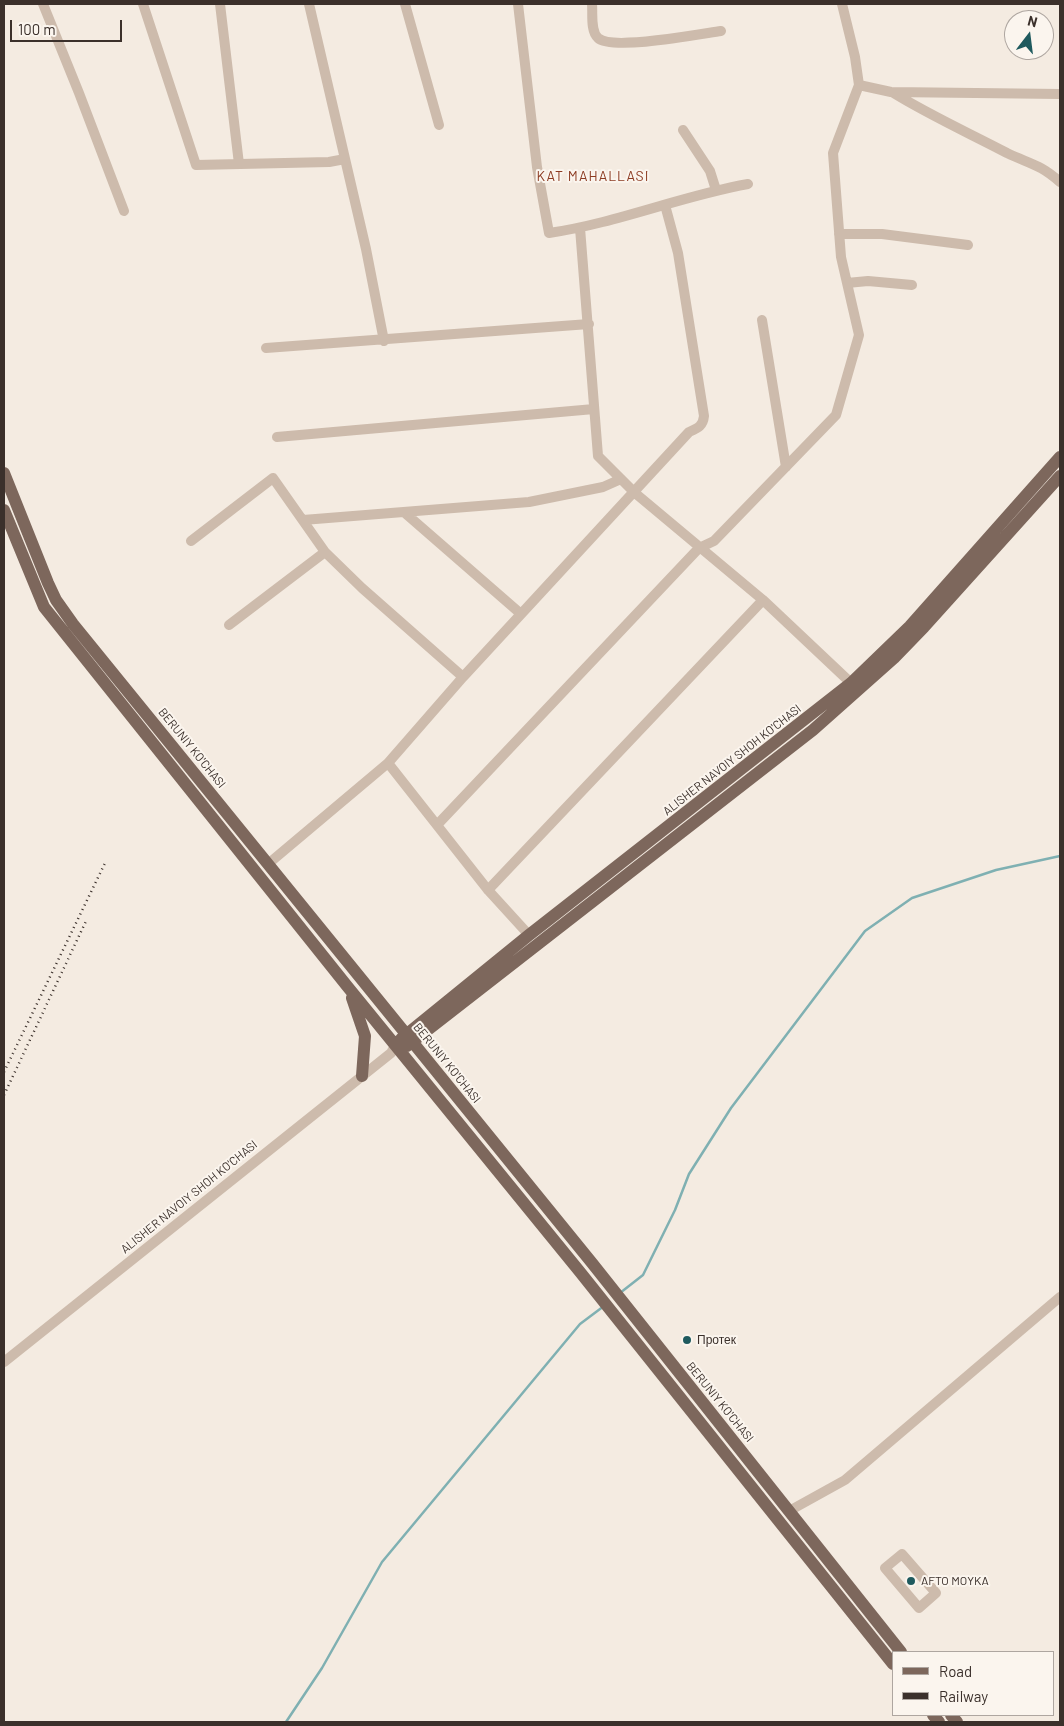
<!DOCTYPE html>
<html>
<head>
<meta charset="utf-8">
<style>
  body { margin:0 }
  #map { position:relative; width:1064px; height:1726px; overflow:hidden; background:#f4ebe1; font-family:Barlow,sans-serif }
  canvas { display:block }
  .frame { position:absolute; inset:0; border:5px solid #3b302b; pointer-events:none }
  .legend { position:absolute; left:892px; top:1651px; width:162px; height:65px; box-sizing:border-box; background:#fbf5ee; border:1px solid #aea6a0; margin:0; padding:6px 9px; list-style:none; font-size:15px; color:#3b302b }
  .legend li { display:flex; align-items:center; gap:10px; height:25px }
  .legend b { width:25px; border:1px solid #aea6a0 }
  .north { position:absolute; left:1004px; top:10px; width:50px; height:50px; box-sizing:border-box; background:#fbf5ee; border:1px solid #aea6a0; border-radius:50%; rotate:15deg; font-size:14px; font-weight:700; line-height:20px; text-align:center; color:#3b302b }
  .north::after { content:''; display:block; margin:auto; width:18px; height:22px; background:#1f5a5e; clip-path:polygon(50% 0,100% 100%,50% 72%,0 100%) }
  .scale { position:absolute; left:10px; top:20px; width:112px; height:22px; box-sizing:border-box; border:2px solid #3b302b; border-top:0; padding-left:6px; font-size:15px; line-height:18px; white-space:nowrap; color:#3b302b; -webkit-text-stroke:4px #fbf5ee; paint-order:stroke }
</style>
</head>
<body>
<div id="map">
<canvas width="1064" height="1726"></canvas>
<div class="frame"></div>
<ul class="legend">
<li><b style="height:6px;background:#7d675c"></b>Road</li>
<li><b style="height:6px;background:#3b302b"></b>Railway</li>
</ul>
<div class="north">N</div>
<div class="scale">100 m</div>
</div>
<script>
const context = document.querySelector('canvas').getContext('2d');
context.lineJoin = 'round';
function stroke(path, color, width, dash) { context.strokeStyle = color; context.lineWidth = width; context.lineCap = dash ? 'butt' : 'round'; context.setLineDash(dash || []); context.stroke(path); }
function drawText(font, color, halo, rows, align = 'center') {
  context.font = font + ' Barlow,sans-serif'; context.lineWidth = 4; context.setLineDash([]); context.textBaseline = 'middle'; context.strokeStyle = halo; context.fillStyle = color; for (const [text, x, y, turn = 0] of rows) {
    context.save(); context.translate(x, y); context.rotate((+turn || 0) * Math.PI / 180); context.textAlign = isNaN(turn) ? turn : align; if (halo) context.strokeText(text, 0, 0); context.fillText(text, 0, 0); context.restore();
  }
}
stroke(new Path2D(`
  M620 1293 643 1275 675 1210 689 1174 731 1108 865 931 912 898 996 870 1060 856
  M286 1722 322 1668 382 1562 580 1324 604 1306`), '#7fb0b2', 2.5);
stroke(new Path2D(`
  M43 4 79 93 124 211
  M143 4 196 165 329 162 345 159
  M220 4 239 164
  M309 4 366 249 384 341
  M405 4 439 125
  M518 4 537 167 549 233C617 223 681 196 748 184
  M592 4C593 13 590 31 598 38 612 51 700 34 721 31
  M842 4 855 57 859 85 891 92 1060 94
  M892 92C929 115 969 133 1007 153 1030 164 1040 164 1060 182
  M683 130 710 171 716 190
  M580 228 598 456 635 493 763 600 851 683
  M839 234H882L968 245
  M847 283 868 281 912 285
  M762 320 786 467
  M266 348 589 324
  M277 437 594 409
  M405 513 521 614
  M303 520 529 502 603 487 621 479
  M191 541 273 478 325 552 362 588 463 677
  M229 625 325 552
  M388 763 488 890 529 935
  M437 825 699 548 714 541 836 415 859 335 841 257 833 153 859 85
  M268 864 388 763 463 677 689 432C698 428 703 426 704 416L678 253 665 205
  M488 890 763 600
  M4 1362 391 1053 396 1044
  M789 1511 845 1480 1060 1297
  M902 1554 936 1593 919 1608 885 1568Z`), '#cdbbac', 10);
stroke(new Path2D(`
  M4 473 48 583 56 600 73 624 592 1263 901 1652
  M4 510 44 607 347 986 580 1272 893 1664
  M352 998 365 1036 362 1076
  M401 1039 529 935 851 683 910 626 1060 457
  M407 1046 813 730 894 658 924 627 1060 476
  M933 1715 939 1722
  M951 1715 957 1722`), '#7d675c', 12);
stroke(new Path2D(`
  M4 1072 105 863
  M4 1095 87 919`), '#3b302b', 2.5, [1, 4]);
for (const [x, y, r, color] of [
  [687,1340,5,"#1f5a5e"],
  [911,1581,5,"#1f5a5e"]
]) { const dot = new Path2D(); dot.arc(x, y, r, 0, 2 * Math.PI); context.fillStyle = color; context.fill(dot); stroke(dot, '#fbf5ee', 2); }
drawText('12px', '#3b302b', '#fbf5ee', [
  ["BERUNIY KO'CHASI",192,748,51],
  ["ALISHER NAVOIY SHOH KO'CHASI",732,760,-38],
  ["BERUNIY KO'CHASI",447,1063,51],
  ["ALISHER NAVOIY SHOH KO'CHASI",189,1197,-39],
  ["BERUNIY KO'CHASI",720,1402,51]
]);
drawText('12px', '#3b302b', '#fbf5ee', [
  ["Протек",697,1340],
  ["AFTO MOYKA",921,1581]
], 'left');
context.letterSpacing = '1px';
drawText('14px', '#8c3b22', '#fbf5ee', [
  ["KAT MAHALLASI",593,176]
]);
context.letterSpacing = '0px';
</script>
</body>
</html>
